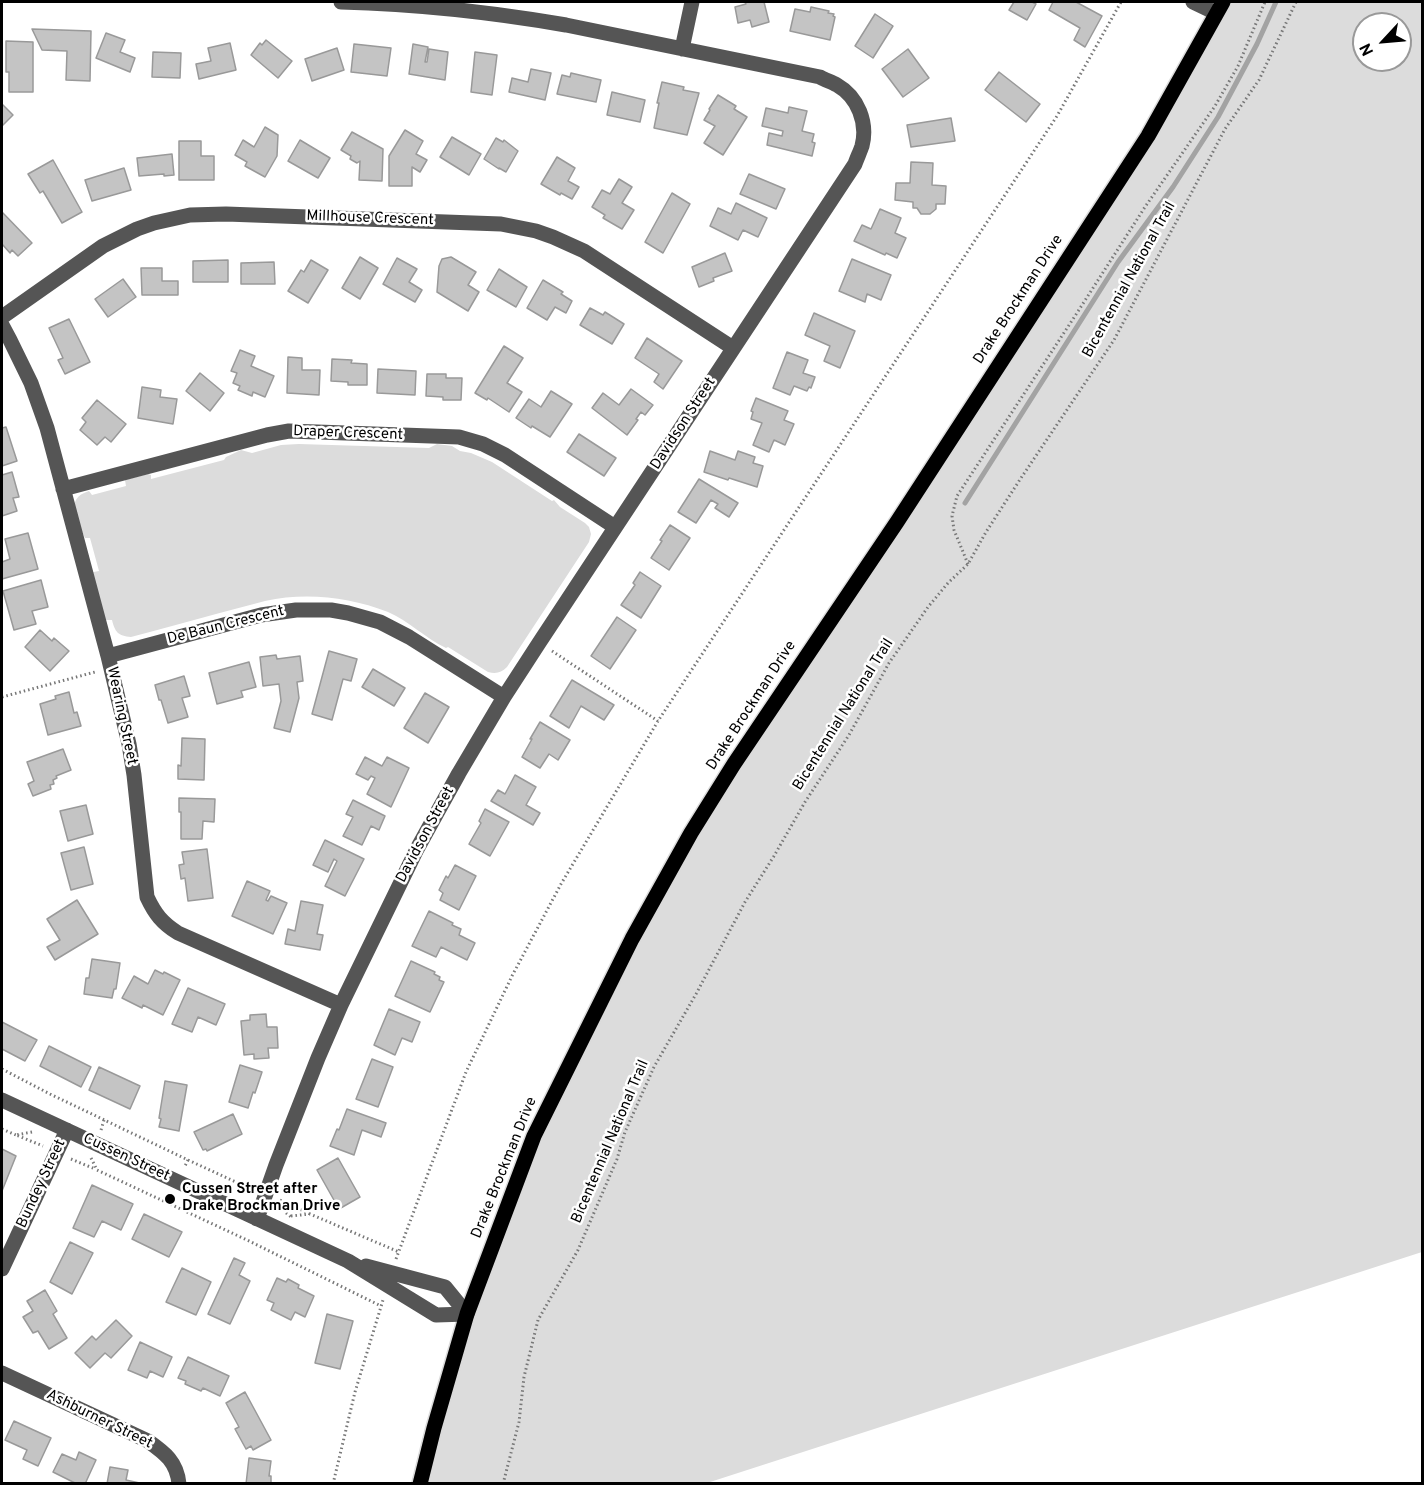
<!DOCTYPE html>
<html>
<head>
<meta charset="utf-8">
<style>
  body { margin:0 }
  #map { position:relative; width:1424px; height:1485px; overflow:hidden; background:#fff; font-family:Overpass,sans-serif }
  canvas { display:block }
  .frame { position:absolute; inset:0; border:3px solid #000; pointer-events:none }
  .north { position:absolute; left:1352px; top:12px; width:60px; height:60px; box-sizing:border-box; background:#fff; border:2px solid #999; border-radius:50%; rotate:244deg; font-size:16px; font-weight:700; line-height:24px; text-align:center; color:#000 }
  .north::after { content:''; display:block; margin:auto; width:21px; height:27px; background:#000; clip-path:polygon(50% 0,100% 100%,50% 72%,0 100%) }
</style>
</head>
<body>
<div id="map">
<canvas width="1424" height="1485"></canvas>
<div class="frame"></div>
<div class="north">N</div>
</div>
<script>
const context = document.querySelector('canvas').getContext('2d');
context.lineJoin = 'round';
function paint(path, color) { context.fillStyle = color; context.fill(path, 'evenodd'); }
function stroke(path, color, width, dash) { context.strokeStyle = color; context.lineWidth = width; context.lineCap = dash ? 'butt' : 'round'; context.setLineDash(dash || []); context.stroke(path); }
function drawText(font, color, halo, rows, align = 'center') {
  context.font = font + ' Overpass,sans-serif'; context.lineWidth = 5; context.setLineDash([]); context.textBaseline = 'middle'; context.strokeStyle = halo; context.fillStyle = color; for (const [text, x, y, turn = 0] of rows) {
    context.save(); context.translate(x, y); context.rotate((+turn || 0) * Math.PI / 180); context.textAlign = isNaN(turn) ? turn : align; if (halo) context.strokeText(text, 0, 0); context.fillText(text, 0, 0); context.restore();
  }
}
paint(new Path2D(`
  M1224 2H1422V1252L707 1483 420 1484 434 1428 534 1136 691 833 1070 255ZM1364 24H1400V60H1364Z
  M299 444 429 448 437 444 452 446 460 451 471 453 492 462 552 501 554 500 560 507 585 523 589 527 591 534 589 542 507 667C501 673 496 674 488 672L448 647 446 648C425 638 409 621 388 612 349 597 306 592 265 601 249 605 232 610 216 614 188 622 160 629 131 637 118 636 115 632 112 620H104L88 573 99 571 90 538H85C78 521 63 499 89 491L92 495 126 486 125 480 148 474 151 475V479L224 460 226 457 241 450 252 453 281 445Z`), '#dcdcdc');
stroke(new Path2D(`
  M965 503 1118 262 1173 187 1218 117 1257 44 1276 2`), '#a3a3a3', 5);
const building = new Path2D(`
  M745 2H764L769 22 752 27 750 20 738 23 735 7 746 4Z
  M1014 2H1032L1036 4 1027 20 1009 10Z
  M1053 2H1076L1102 16 1085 47 1074 40 1080 28 1049 10Z
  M811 7 829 11 828 13 834 14 833 16 835 17 830 40 790 31 795 9 810 12Z
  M875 14 893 26 873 58 855 46Z
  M32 29 91 31 90 81 66 80 67 51 42 50Z
  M106 33 125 40 120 52 135 58 130 72 96 58Z
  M266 40 292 61 278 78 251 55 260 43 262 45Z
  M6 41 33 42V92H9V72H6Z
  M230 43 236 70 199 79 196 64 211 61 208 48Z
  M354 44 391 48 387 76 351 72Z
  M413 44 428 47 425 62H427L429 49 448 52 445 80 409 74Z
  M337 48 344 70 312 81 305 59Z
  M908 49 929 78 903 97 882 69Z
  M153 52 181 53 180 78 152 77Z
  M475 52 497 55 492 95 471 92Z
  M531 69 551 73 545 100 509 92 512 78 528 82Z
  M999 72 1040 104 1026 122 985 90Z
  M571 73 601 80 596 102 557 94 562 75 570 77Z
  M662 82 684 87 683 90 699 93 687 135 654 128 659 103H657Z
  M612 92 645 100 640 122 607 115Z
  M718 95 736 106 734 109 747 117 723 155 704 143 715 126 704 120 710 110 709 109Z
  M2 104 13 115 2 126Z
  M789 107 807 111 802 131 814 134 812 142 815 143 812 156 767 145 769 133 782 136 783 131 762 126 766 108 788 113Z
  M951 118 955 141 911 147 907 125Z
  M265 127 278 135 277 156 265 177 245 166 247 162 235 155 243 140 254 147Z
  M405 130 423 141 416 154 427 160 420 172 412 167V186H389V156Z
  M352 132 383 149 382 181 359 180 360 161 357 163 350 159 351 156 341 150Z
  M452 137 481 154 469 175 440 157Z
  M496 138 503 142 504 140 518 151 506 172 499 168V169L484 159Z
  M300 140 330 158 318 178 288 161Z
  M179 141H201V156H214V180H179Z
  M172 154 174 175 164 176V174L139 176 137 158Z
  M557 157 575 168 568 181 579 187 572 199 561 193 560 195 541 184Z
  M53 160 82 212 62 223 43 191 40 193 28 174Z
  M911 162 933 163 932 185 946 186 945 204H936V209L930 214H921L917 208H913V202L895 200 896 183H910Z
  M124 168 131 190 92 201 85 180Z
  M749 174 785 189 776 209 740 194Z
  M619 179 632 187 622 203 634 210 622 229 603 218 605 215 592 207 602 190 610 194Z
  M672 193 690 204 663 253 645 242Z
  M736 203 767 218 758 237 743 230 738 240 710 226 718 208 731 214Z
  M880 209 901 218 895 233 906 238 897 258 886 253 885 255 854 241 862 225 871 229Z
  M2 212 32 243 18 256 12 250 10 253 2 244Z
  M725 253 732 271 713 278 714 281 699 287 692 267Z
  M360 257 378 268 360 299 342 288Z
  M451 257 476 272 468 285 479 292 468 311 437 292 439 266 442 259Z
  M397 258 417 269 409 282 422 290 415 302 383 284Z
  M852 259 891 275 881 300 867 294 865 302 839 291Z
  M228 260V282H193V261Z
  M311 260 328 270 308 303 288 291 301 270 304 272Z
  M274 262 275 284H241V263Z
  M141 268H162V281H178V295H142Z
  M499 269 527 287 516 307 487 290Z
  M123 279 136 297 108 317 95 299Z
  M543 280 563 292 561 294 572 301 566 313 555 307 547 320 527 308Z
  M590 308 603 315 605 312 624 324 612 344 580 325Z
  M814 313 855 331 840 368 824 361 830 346 805 335Z
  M69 319 90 362 65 374 58 360 63 358 49 328Z
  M647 338 682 361 663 389 654 382 659 374 635 358Z
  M504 346 523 358 507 383 522 392 509 412 488 398 487 400 475 393Z
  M240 350 255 356 251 366 274 376 265 397 253 392 252 396 238 390 240 386 233 383 237 373 231 371Z
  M787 352 808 360 803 373 815 377 811 388 809 387 807 391 794 386 790 395 773 388Z
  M288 357 302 358V370H320L319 395 287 393Z
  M332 359 352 360 351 363 367 364V385H348V382L331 381Z
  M378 369 416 371 415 395 377 393Z
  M200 373 224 393 210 411 186 391Z
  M427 374H446V378H462L461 400H443V397L426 396Z
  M142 387 161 390 160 397 177 399 173 424 138 418Z
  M631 389 653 405 645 415 641 412 636 419 638 420 627 435 592 408 603 393 619 405Z
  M551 391 572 404 550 437 532 426 531 428 516 418 529 399 541 407Z
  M756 398 788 411 784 420 794 424 785 445 774 440 769 452 753 445 762 423 751 419 753 412 751 411Z
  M97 400 126 424 111 442 105 437 97 445 80 430 86 422 82 418Z
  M6 427 17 461 2 466V428Z
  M579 434 616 458 604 476 567 452Z
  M710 451 735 460 738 451 755 457 753 463 763 466 757 487 729 478 728 480 704 472Z
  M12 472 19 497 13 498 17 511 2 516V475Z
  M699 479 738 503 729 517 715 508 718 504 711 500 696 523 678 512Z
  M670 525 690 538 669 570 651 558 662 541 660 540Z
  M28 533 38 569 2 579V562L10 559 5 539Z
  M640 572 661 586 641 618 621 605 635 585 633 583Z
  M41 580 48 607 32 611 36 624 14 630 3 591Z
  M617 617 636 630 610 669 591 656Z
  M40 630 52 641 54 638 69 651 50 671 25 647Z
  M329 651 357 659 351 681 343 679 332 720 312 714Z
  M276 655 277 659 300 656 303 681 297 682 299 698 290 732 274 728 281 701 279 684 263 686 260 657Z
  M249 662 256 687 241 691 243 697 217 704 209 673Z
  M373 669 405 688 394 706 362 687Z
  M184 676 190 696 182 698 188 717 168 723 161 700H159L155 685Z
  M572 680 614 705 604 720 581 706 569 728 550 716Z
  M69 692 74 713 77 712 81 726 48 735 40 704 56 699 55 696Z
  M425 693 449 707 428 743 404 728Z
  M540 722 570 740 558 760 549 754 540 768 522 757 532 739H530Z
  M182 738 205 739 204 780 178 779V765L181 766Z
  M63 749 71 770 56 776 57 778 53 780 54 784 50 785 51 789 33 796 28 784 34 781 27 762Z
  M365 757 382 766 387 757 409 768 391 807 367 794 375 778 371 776 368 780 356 774Z
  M515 775 536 787 526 805 540 813 533 825 491 801 498 790 505 794Z
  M179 798 215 799 214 822 203 821 202 839H181V812H179Z
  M353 800 385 816 379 830 371 826 362 845 343 836 353 817 346 814Z
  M86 805 93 834 68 841 60 811Z
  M485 809 509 822 490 856 469 844 481 823 479 821Z
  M325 840 364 859 345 896 325 886 337 861 334 859 328 872 313 865Z
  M84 847 93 884 71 890 61 853Z
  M207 849 213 898 188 901 185 878 181 879 179 865 184 864 182 852Z
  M455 865 476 876 459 910 440 900 443 893 439 890 446 876 448 878Z
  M247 881 270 891 266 900 268 901 271 896 287 903 273 934 232 916Z
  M77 900 98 934 55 960 47 947 60 940 47 919Z
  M301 901 323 905 317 934 323 935 320 950 285 944 288 929 295 931Z
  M429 911 453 923 452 925 461 929 459 935 475 943 467 960 441 947 436 957 412 946Z
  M92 959 120 963 116 989H114L112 998 84 994 86 978H89Z
  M411 961 435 972 434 974 440 977 439 980 444 982 430 1012 395 996Z
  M155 970 163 974 164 972 180 980 163 1015 143 1005 142 1008 122 998 134 976 148 984Z
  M188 988 225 1004 216 1025 198 1017 192 1032 172 1024Z
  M389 1009 420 1022 412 1042 402 1038 395 1055 374 1045Z
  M266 1014 267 1027H277L278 1048H268L269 1058 254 1059V1054L244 1055 241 1021 250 1020V1015Z
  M2 1022 37 1040 25 1061 2 1049Z
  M49 1046 91 1067 81 1087 40 1066Z
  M372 1059 393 1067 378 1107 356 1099Z
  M240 1065 262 1072 255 1093 253 1092 248 1108 229 1102Z
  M99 1067 140 1086 130 1109 89 1090Z
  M165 1081 187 1085 179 1131 159 1127 161 1119 159 1118Z
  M347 1109 386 1123 381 1137 362 1130 354 1155 330 1146 337 1129 339 1130Z
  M233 1114 242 1134 207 1151 206 1149 203 1150 194 1132Z
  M2 1149 16 1156 2 1191Z
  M338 1158 360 1197 339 1209 317 1170Z
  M92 1185 133 1204 121 1230 102 1221 94 1237 73 1228Z
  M144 1214 182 1232 169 1257 132 1239Z
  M70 1242 93 1253 72 1294 50 1282Z
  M234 1258 245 1263 239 1275 250 1281 230 1324 208 1314Z
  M182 1268 211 1282 196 1315 166 1302Z
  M277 1278 286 1282 288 1279 299 1285 298 1288 314 1296 305 1317 295 1312 291 1320 271 1310 274 1303 267 1300Z
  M45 1290 57 1311 53 1314 67 1338 49 1349 38 1331 33 1333 23 1317 33 1311 27 1301Z
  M327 1314 353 1321 340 1369 315 1363Z
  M116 1320 132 1336 111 1358 105 1353 90 1368 75 1353 92 1336 96 1340Z
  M140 1342 172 1357 163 1377 150 1371 147 1378 128 1370Z
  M188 1357 229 1376 220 1396 203 1388 201 1391 185 1384 186 1381 178 1378Z
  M245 1392 271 1440 253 1450 251 1446 246 1449 235 1429 239 1427 226 1403Z
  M14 1421 51 1438 38 1466 23 1459 27 1450 5 1440Z
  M79 1452 96 1460 85 1484H77L53 1472 62 1454 76 1460Z
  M249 1458 271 1461 269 1476H271V1484H246Z
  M110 1467 128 1470 126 1480 144 1484H107Z`);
paint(building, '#c4c4c4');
stroke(building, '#999', 1.5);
const major = new Path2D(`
  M420 1484 434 1428 467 1314 534 1136 632 939 691 833 734 764 897 522 1148 136 1223 2`);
stroke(major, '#dbdbdb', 18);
stroke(new Path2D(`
  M968 564 954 530 952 516 957 496 1075 316 1145 207 1215 106 1238 66 1265 2
  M552 651 658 721
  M2 697 95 672
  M2 1069 50 1094 188 1160 184 1168
  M2 1129 16 1135
  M101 1130 104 1120
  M32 1132 16 1135 43 1146
  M91 1158 97 1170 247 1240 381 1306
  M71 1159 95 1169
  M188 1160 249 1188
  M236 1191 252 1188
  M280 1200 310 1214
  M280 1201 284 1211 291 1217
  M291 1216 310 1214 399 1252
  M396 1259 466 1072 512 976 561 884 658 721 1057 116 1121 2
  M333 1484 355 1392 383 1300
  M503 1484 519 1422 524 1377 538 1320 578 1250 617 1159 625 1132 654 1067 696 994 745 902 774 856 805 802 849 735 889 663 928 607 948 583 968 564 986 532 1021 478 1114 340 1225 129 1259 80 1296 2`), '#777', 3, [1.5, 3]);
stroke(new Path2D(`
  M1193 2 1216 13
  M682 49 692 2
  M2 317 103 246 137 229 154 223 190 215 226 214 501 224 536 231 553 237 584 251 733 348
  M2 325 10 340 31 383 47 428 108 656 129 744 134 775 147 897C155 914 162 923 178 933L341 1005
  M63 489 267 435 289 431 459 437 483 444 505 455 615 527
  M108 656 261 615 296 610H331L348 613 380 622 409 637 504 697
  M2 1100 348 1261 436 1315 467 1314
  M257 1219 276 1165 318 1058 341 1005 417 849 459 773 504 697 539 643 855 164C857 158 860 152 862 146 868 123 858 97 837 85 832 82 825 80 820 77L566 25C491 12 416 4 341 2
  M366 1266 445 1287 467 1314
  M2 1269 67 1130
  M2 1373 148 1441C165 1453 177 1462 179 1484`), '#555', 15);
stroke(major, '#000', 15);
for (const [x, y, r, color] of [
  [170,1199,6,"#000"]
]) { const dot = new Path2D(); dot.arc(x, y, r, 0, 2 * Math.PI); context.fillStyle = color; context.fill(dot); stroke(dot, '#fff', 2); }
drawText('15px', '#000', '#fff', [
  ["Millhouse Crescent",370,219,2],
  ["Bicentennial National Trail",1130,280,-61],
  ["Drake Brockman Drive",1019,300,-57],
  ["Davidson Street",684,424,-57],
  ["Draper Crescent",348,434,2],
  ["De Baun Crescent",226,626,-14],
  ["Drake Brockman Drive",752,706,-57],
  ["Bicentennial National Trail",844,715,-58],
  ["Wearing Street",121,716,78],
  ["Davidson Street",426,835,-62],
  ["Bicentennial National Trail",611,1142,-67],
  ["Cussen Street",126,1158,25],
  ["Drake Brockman Drive",505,1168,-68],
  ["Bundey Street",42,1184,-65],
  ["Ashburner Street",99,1420,26]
]);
drawText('bold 15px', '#000', '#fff', [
  ["Cussen Street after",182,1190],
  ["Drake Brockman Drive",182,1207]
], 'left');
</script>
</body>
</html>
